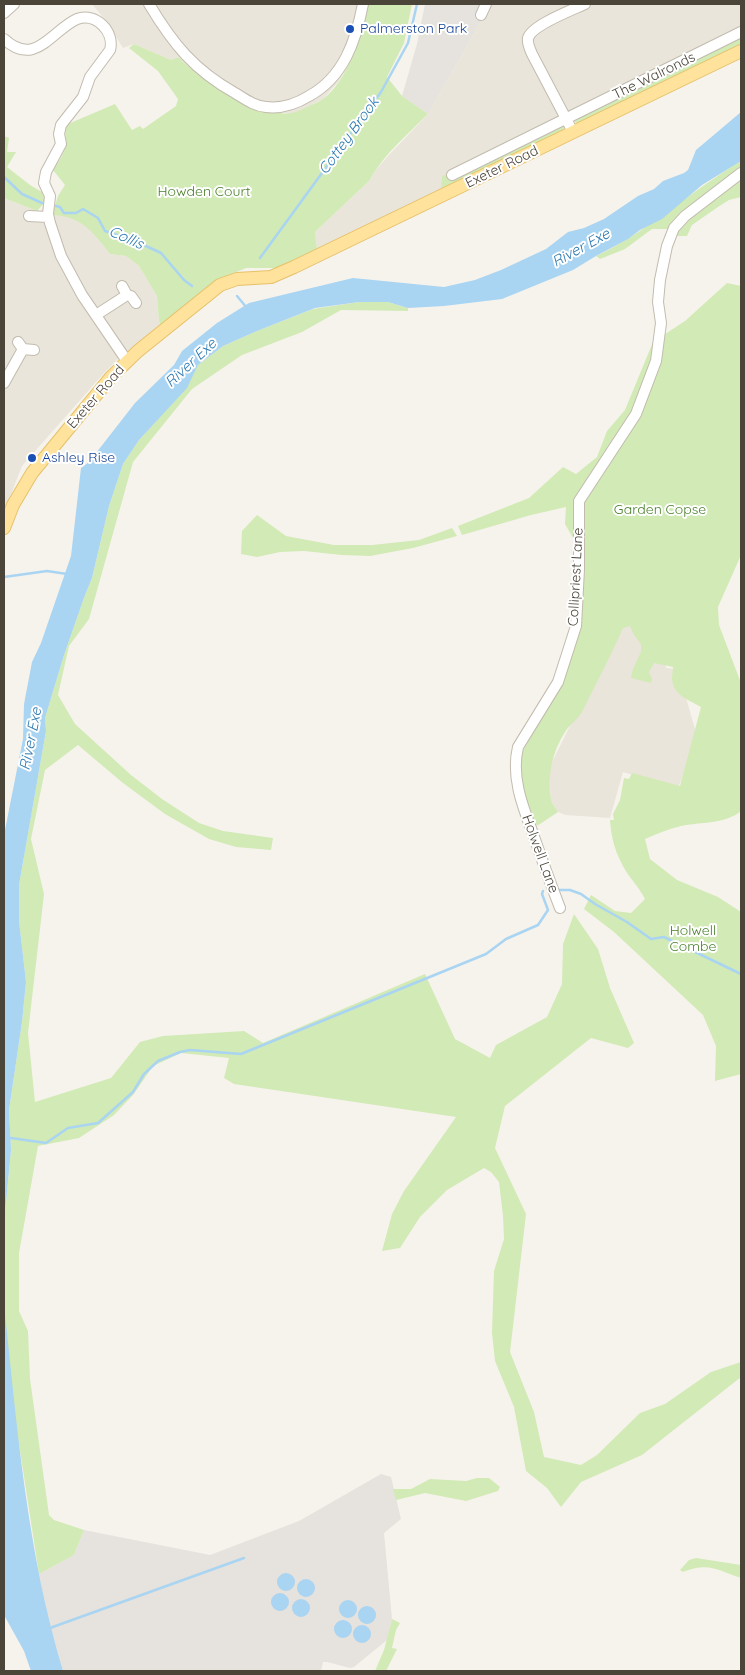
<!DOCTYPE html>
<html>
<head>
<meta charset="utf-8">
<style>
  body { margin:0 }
  #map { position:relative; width:745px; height:1675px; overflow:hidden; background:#f6f3ec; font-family:Quicksand,sans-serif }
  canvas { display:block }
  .frame { position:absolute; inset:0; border:5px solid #4b4439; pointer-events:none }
</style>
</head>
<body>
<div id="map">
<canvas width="745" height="1675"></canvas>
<div class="frame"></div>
</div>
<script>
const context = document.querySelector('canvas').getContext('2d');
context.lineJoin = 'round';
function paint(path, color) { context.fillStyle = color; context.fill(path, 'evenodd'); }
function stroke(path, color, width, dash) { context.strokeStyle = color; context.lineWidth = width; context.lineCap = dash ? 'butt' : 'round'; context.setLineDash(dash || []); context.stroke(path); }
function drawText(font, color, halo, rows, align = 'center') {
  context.font = font + ' Quicksand,sans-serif'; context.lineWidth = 4; context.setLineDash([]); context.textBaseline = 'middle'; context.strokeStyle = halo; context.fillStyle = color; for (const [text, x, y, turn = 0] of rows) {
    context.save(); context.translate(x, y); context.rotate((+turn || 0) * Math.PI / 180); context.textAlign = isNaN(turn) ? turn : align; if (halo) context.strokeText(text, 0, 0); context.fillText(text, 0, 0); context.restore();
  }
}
paint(new Path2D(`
  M92 4H367L356 50 339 81 323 99 296 113H281L253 107 215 88 183 62 179 57 171 60 134 44 123 48 106 21Z
  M491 4H741V29L443 176 441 190 317 249 315 232 370 180 375 171 388 156 428 114Z
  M4 198 37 211 52 215 69 216 81 221 94 233 110 254 126 256 139 266 157 296 159 321 161 327 133 349 119 358 104 373 22 466 4 512Z
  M621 614 662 634 666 668 678 669 698 740 678 788 623 772 610 818 565 815 558 812 551 801 549 778 550 766 607 652Z`), '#eae5da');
paint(new Path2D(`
  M425 4H491L428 114 402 96 417 44Z
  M381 1474 391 1477 401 1519 384 1533 392 1619 387 1640 354 1667 350 1668 327 1662H323L321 1671H63L50 1628 39 1574 74 1555 84 1530 210 1555 299 1521Z`), '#e6e2dd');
paint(new Path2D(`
  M367 4H412L404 43 387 77 402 96 428 114C409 133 382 156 370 180L315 232 317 249 283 268H246L222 278 161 327 159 321 157 296 139 266 126 256 110 254C92 231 83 217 52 215L58 196 65 185 53 170C58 162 65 153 66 144 67 136 63 131 68 124L115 104 132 130 140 126 143 129 176 106 178 99 158 71 129 48 134 44 171 60 179 57 183 62C212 85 242 108 280 113 291 115 299 111 309 106 313 104 319 102 323 99 348 81 362 33 367 4Z
  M741 35V46L578 124 574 121Z
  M561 126 564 127 563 133 441 190 442 176Z
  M4 136 9 138 7 152H16L7 167 30 185 42 192 45 202 37 211 4 198Z
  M741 161V197L729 200 718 207 692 225 687 236H678L670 229H652L625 249 600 259 596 256C649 231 692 190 741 161Z
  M727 283 741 286V555L718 607 719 625 741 683V811C726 824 700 822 681 826 669 829 656 834 645 839L650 859 677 880 718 897 741 912V1074L715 1081 716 1046 703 1015 614 932 584 909 591 895 615 911 631 913 645 899C638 885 627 876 621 862 614 849 611 834 610 820H614L613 814 620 800 624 778 629 779 632 773 680 786 701 707C691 701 676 696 673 684 671 679 673 672 673 667L654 663 649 672 652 679 651 683 631 678 633 669 641 652V644L634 635 630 626 623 628C611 655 597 682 584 708 580 718 570 724 565 732 552 752 547 776 551 799 551 803 556 808 558 812L537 826 524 794 520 771V756L562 683 579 633 584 539 573 538 565 524 566 507 531 515 462 535 458 526 529 498 563 467 576 474 597 457 607 431 625 410 653 342 685 321Z
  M359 302H388L408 308V311L341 310 302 332 242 355 192 389 133 462 89 619 69 646 58 695 75 724 131 775 162 799 199 823 223 831 273 838 271 850 236 847 209 839 165 814 123 783 78 745 45 770 31 839 44 894 28 1033 35 1102 111 1078 140 1042 163 1036 244 1031 263 1043 425 974 455 1039 490 1058 496 1045 547 1017 562 984 563 944 574 914 598 949 610 988 634 1043 628 1048 591 1038 505 1106 495 1148 526 1214 510 1352 534 1412 544 1457 581 1465 597 1455 640 1413 665 1404 711 1372 741 1362V1377L642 1455 581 1482 561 1507 547 1488 526 1471 514 1407 495 1361 492 1333 494 1271 504 1239 503 1216 499 1182 491 1172 484 1168 447 1190 420 1217 400 1248 382 1251 392 1214 404 1191 456 1117 234 1084 224 1078 229 1058 181 1053 153 1066 133 1095 114 1115 79 1138 38 1146 19 1253V1311L28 1331 30 1379 49 1515 54 1520 84 1530 74 1555 39 1574 14 1412 4 1304V1223L11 1150 9 1110 22 1022 26 982 19 921V885L46 731 45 718 64 655 85 595 92 578 109 506 123 464 139 440 186 388 198 365 223 346 257 331 313 309Z
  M257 515 286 536 334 545H372L419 540 452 528 457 536 413 548 370 556 342 555 304 551 280 552 257 557 241 554 242 531Z
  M477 1478H489L500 1487 498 1491 466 1501 425 1493 396 1500 393 1489H411L430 1479 466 1481Z
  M696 1558 741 1565V1578C716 1570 710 1562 683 1572L680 1570 689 1560Z
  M392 1619 400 1623 396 1630 392 1648 397 1649 386 1671H375L384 1650Z`), '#d2eab5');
paint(new Path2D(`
  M741 112V161L702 185 662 219 640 230 628 239 596 256 573 270 502 299 444 306 408 308 388 302H359L315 308 257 331 223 346 198 365 187 388 139 440 123 464 109 506 92 578 85 595 64 655 45 718 46 731 19 885V921L26 982 22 1022 9 1110 11 1150 4 1223V835L23 739 24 704 32 662 41 643 71 556 81 468 89 462 135 403 174 365 182 351 217 323 249 303 353 278 444 287 475 280 501 270 546 249 568 232 584 228 604 219 638 196 654 189 663 181 684 173 688 170 696 150Z
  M4 1304C17 1427 27 1552 63 1671H31L24 1651 4 1615Z
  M277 1582a9 9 0 1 1 18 0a9 9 0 1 1-18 0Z
  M297 1588a9 9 0 1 1 18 0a9 9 0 1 1-18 0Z
  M271 1602a9 9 0 1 1 18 0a9 9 0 1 1-18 0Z
  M292 1608a9 9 0 1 1 18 0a9 9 0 1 1-18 0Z
  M339 1609a9 9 0 1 1 18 0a9 9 0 1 1-18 0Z
  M358 1615a9 9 0 1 1 18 0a9 9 0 1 1-18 0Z
  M334 1629a9 9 0 1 1 18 0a9 9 0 1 1-18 0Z
  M353 1634a9 9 0 1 1 18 0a9 9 0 1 1-18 0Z`), '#a9d4f2');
stroke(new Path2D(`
  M4 177 22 194 42 203
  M56 206 60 207 64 213H76L83 209 98 218 105 231 135 241 161 253 184 280 192 286
  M260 258 381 92 408 43 417 4
  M237 296 247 308
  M4 577 47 571 67 574
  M559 890H570L581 894 595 904 627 922 651 939 664 937 741 974
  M4 1137 46 1143 68 1128 98 1123 133 1092 144 1074 158 1061 180 1052 190 1050 241 1054 486 954 506 939 538 925 548 910 542 894 543 891
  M50 1628 244 1558`), '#a9d4f2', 2.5);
const minor = new Path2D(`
  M149 4C173 44 194 70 235 93 245 99 254 106 266 107 282 109 296 104 309 96 344 77 356 40 363 4
  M4 13 14 4
  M481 15 486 4
  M4 39C35 68 51 31 77 19 96 12 115 32 110 50L90 77 83 97 61 125 59 134 61 144 46 172 44 183 50 196 48 214 50 223 61 256 82 295 127 361
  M573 132 532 54C530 49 527 44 528 38 532 25 572 10 585 4
  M452 175 741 32
  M29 216 48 217
  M122 286 127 295 131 296 136 303
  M96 315 127 295
  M18 342 23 349 34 350
  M4 383 23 349
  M560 908C550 882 541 857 532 831 522 805 511 776 518 747L558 682 576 626 579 569V501L636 414 656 361 661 323 658 302 660 280 667 246 674 228 685 216 741 173`);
const major = new Path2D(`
  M4 528 13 505 32 473 111 377 138 351 220 285 237 279 271 277 294 267 741 51`);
stroke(minor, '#c2bbae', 12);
stroke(major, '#e6c16a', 14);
stroke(minor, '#fff', 10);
stroke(major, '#ffe39c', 12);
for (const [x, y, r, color] of [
  [350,29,5,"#1a4fb4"],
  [32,458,5,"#1a4fb4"]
]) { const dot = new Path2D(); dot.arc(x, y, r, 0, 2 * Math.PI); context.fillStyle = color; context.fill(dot); stroke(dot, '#fff', 2); }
drawText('14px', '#164399', '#fff', [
  ["Palmerston Park",360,29],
  ["Ashley Rise",42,458]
], 'left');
drawText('14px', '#4b4439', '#fff', [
  ["The Walronds",654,76,-26],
  ["Exeter Road",502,167,-26],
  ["Exeter Road",96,397,-49],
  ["Collipriest Lane",576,577,-87],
  ["Holwell Lane",540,854,70]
]);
drawText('14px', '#4a7f2a', '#fff', [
  ["Howden Court",204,192],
  ["Garden Copse",660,510],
  ["Holwell",693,931],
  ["Combe",693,947]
]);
drawText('italic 15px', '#2e7ab2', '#fff', [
  ["Cottey Brook",349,136,-54],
  ["Collis",126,238,24],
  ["River Exe",581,248,-29],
  ["River Exe",191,363,-43],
  ["River Exe",31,739,-79]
]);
</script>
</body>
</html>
